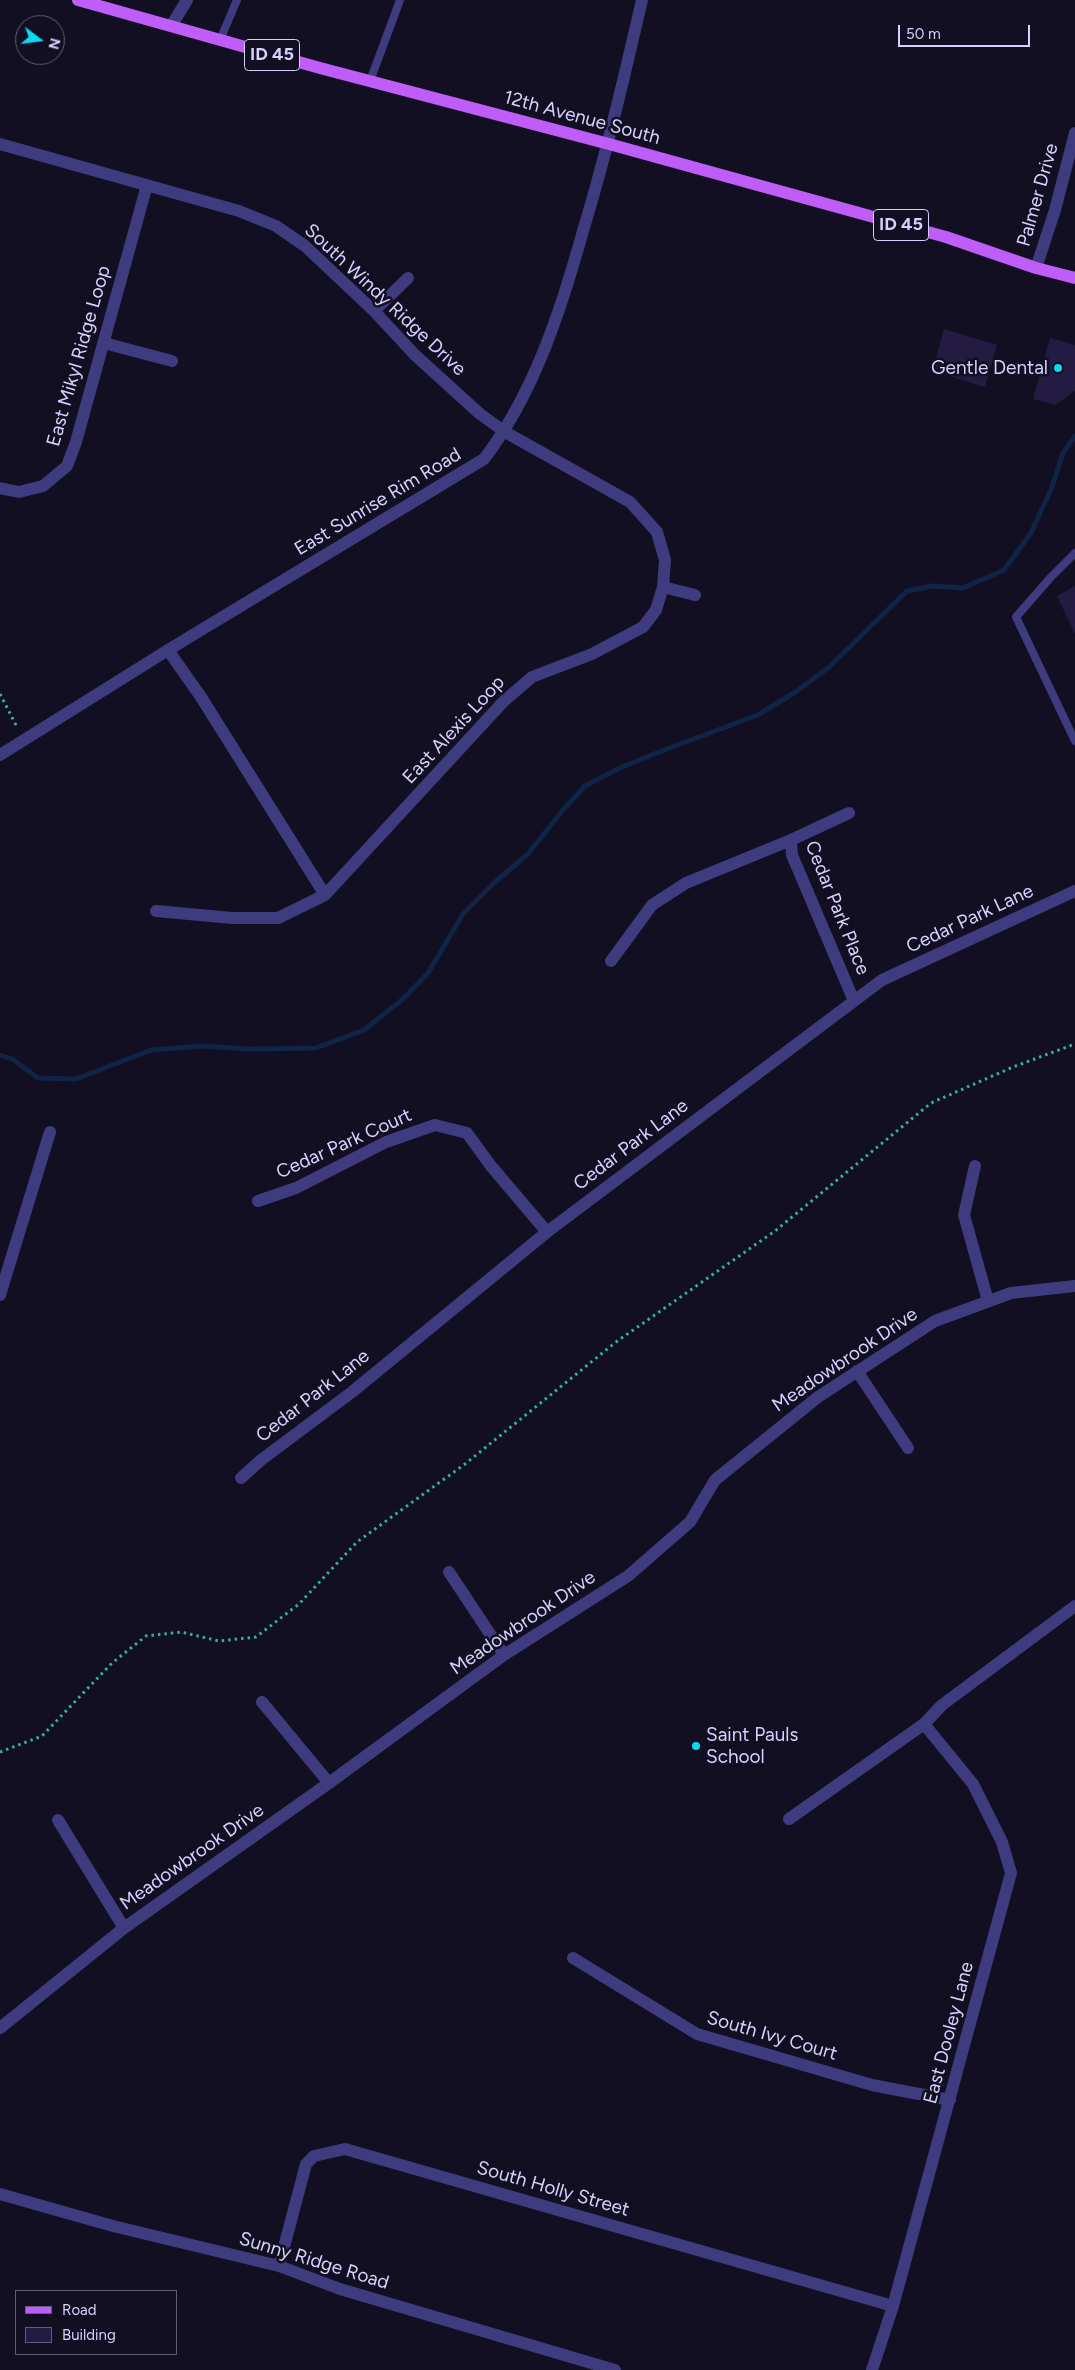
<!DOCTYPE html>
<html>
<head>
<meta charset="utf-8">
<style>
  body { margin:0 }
  #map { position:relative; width:1075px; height:2370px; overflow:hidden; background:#120f22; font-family:Figtree,sans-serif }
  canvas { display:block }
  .legend { position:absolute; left:15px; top:2290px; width:162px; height:65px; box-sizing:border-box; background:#120f22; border:1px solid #605d7a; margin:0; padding:6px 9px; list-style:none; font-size:15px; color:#d6d1fd }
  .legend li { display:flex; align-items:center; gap:10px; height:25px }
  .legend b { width:25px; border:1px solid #605d7a }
  .north { position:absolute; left:15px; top:15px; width:50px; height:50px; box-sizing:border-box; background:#120f22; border:1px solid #605d7a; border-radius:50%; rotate:105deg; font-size:14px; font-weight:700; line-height:20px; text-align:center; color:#d6d1fd }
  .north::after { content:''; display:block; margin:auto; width:18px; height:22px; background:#0adaf1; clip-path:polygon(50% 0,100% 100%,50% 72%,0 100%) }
  .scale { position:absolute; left:898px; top:25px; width:132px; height:22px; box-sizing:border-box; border:2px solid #d6d1fd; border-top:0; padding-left:6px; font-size:15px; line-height:18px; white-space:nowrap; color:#d6d1fd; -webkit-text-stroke:4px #120f22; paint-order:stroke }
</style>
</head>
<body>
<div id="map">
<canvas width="1075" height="2370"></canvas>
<ul class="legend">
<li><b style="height:6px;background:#be5df8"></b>Road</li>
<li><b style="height:14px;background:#231b42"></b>Building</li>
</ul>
<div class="north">N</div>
<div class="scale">50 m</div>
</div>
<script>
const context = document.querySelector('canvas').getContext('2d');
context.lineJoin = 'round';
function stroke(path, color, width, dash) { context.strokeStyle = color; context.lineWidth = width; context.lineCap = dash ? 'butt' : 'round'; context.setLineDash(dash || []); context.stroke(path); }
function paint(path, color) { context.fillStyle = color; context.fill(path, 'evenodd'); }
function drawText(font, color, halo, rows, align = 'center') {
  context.font = font + ' Figtree,sans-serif'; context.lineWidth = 5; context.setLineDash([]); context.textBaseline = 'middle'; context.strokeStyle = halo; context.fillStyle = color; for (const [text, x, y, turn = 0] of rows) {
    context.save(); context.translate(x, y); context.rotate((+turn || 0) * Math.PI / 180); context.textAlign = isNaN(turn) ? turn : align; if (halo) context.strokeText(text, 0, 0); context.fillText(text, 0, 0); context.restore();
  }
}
stroke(new Path2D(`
  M0 1055 12 1059 38 1078 76 1079 151 1050 202 1046 249 1049 316 1048 364 1030 403 999 428 973 463 914 494 883 528 854 562 811 585 786 622 767 664 750 758 715 797 691 829 667 907 591 932 586 963 588 1004 570 1031 533 1052 487 1063 453 1075 436`), '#102445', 5);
paint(new Path2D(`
  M944 329 997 345 985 387 932 371Z
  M1050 338 1075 345V391L1055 405 1033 399Z
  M1075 586V634L1057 596Z`), '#231b42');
stroke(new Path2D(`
  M0 694 17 727
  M0 1752 42 1736 112 1663 146 1636 181 1632 219 1641 256 1637 299 1604 357 1542 465 1464 616 1342 775 1231 931 1103 1013 1067 1075 1044`), '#33afa8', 3, [2.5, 4]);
stroke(new Path2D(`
  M220 40 237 0
  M370 81 400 0
  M1075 553 1051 577 1016 617 1075 741`), '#3e3b7f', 8);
stroke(new Path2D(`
  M171 26 187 0
  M0 144 239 211 276 226 305 246 374 311 415 355 480 414 505 432 630 502 657 532 665 560 663 587 656 610 643 627 592 654 532 677 504 701 325 895 201 697 168 650
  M1036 268 1055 210 1075 133
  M374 311 408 278
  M104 343 172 361
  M0 488 19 492 43 486 67 466 76 442 147 185
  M663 587 695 595
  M0 755 168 650 484 459C534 394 561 310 583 231 606 155 624 78 642 0
  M791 840 849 813
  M156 911 232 918H278L325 895
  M611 961 652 905 686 883 791 840 792 855 854 1001
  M975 1166 964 1215 988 1301
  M258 1201 296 1188 386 1142 435 1125 467 1133 491 1166 547 1232
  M0 1295 50 1132
  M857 1371 908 1448
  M241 1478 261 1460 352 1392 547 1232 882 980 1075 891
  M449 1572 504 1655
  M262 1702 329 1783
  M789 1819 924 1724 942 1705 1075 1606
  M58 1820 124 1928
  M573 1958 697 2034 872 2085 950 2100
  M0 2028 124 1928 329 1783 504 1655 628 1576 690 1522 715 1480 818 1397 935 1321 1011 1293 1075 1286
  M279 2266 306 2164 314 2156 345 2149 893 2306
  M872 2370 893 2306 1011 1873 1002 1842 973 1784 924 1724`), '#3e3b7f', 12);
stroke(new Path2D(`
  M0 2194 113 2226 279 2266 340 2289 615 2370`), '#3e3b7f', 12);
stroke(new Path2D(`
  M78 0 320 68 609 144 946 237 1036 268 1075 278`), '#be5df8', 12);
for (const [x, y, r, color] of [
  [1058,368,5,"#0adaf1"],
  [696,1746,5,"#0adaf1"]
]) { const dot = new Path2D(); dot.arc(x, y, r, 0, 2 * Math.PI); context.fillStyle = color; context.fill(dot); stroke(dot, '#120f22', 2); }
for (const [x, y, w] of [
  [272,55,55],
  [901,225,55]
]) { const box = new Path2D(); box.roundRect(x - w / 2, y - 15.5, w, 31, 4); context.fillStyle = '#120f22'; context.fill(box); stroke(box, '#d6d1fd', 1); }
drawText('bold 18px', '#d6d1fd', null, [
  ["ID 45",272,55],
  ["ID 45",901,225]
]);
drawText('19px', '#d6d1fd', '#120f22', [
  ["12th Avenue South",582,118,15],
  ["Palmer Drive",1038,195,-74],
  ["South Windy Ridge Drive",385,300,43],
  ["East Mikyl Ridge Loop",79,356,-74],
  ["East Sunrise Rim Road",378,502,-31],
  ["East Alexis Loop",454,730,-47],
  ["Cedar Park Place",837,908,68],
  ["Cedar Park Lane",970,919,-25],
  ["Cedar Park Court",344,1144,-24],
  ["Cedar Park Lane",631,1145,-37],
  ["Meadowbrook Drive",845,1360,-34],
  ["Cedar Park Lane",313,1396,-38],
  ["Meadowbrook Drive",523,1623,-34],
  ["Meadowbrook Drive",192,1857,-35],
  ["East Dooley Lane",949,2033,-75],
  ["South Ivy Court",772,2036,16],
  ["South Holly Street",553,2189,16],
  ["Sunny Ridge Road",314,2261,17]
]);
drawText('19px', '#d6d1fd', '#120f22', [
  ["Gentle Dental",1048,368],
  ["Saint Pauls",706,1735,"left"],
  ["School",706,1757,"left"]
], 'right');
</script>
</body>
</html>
